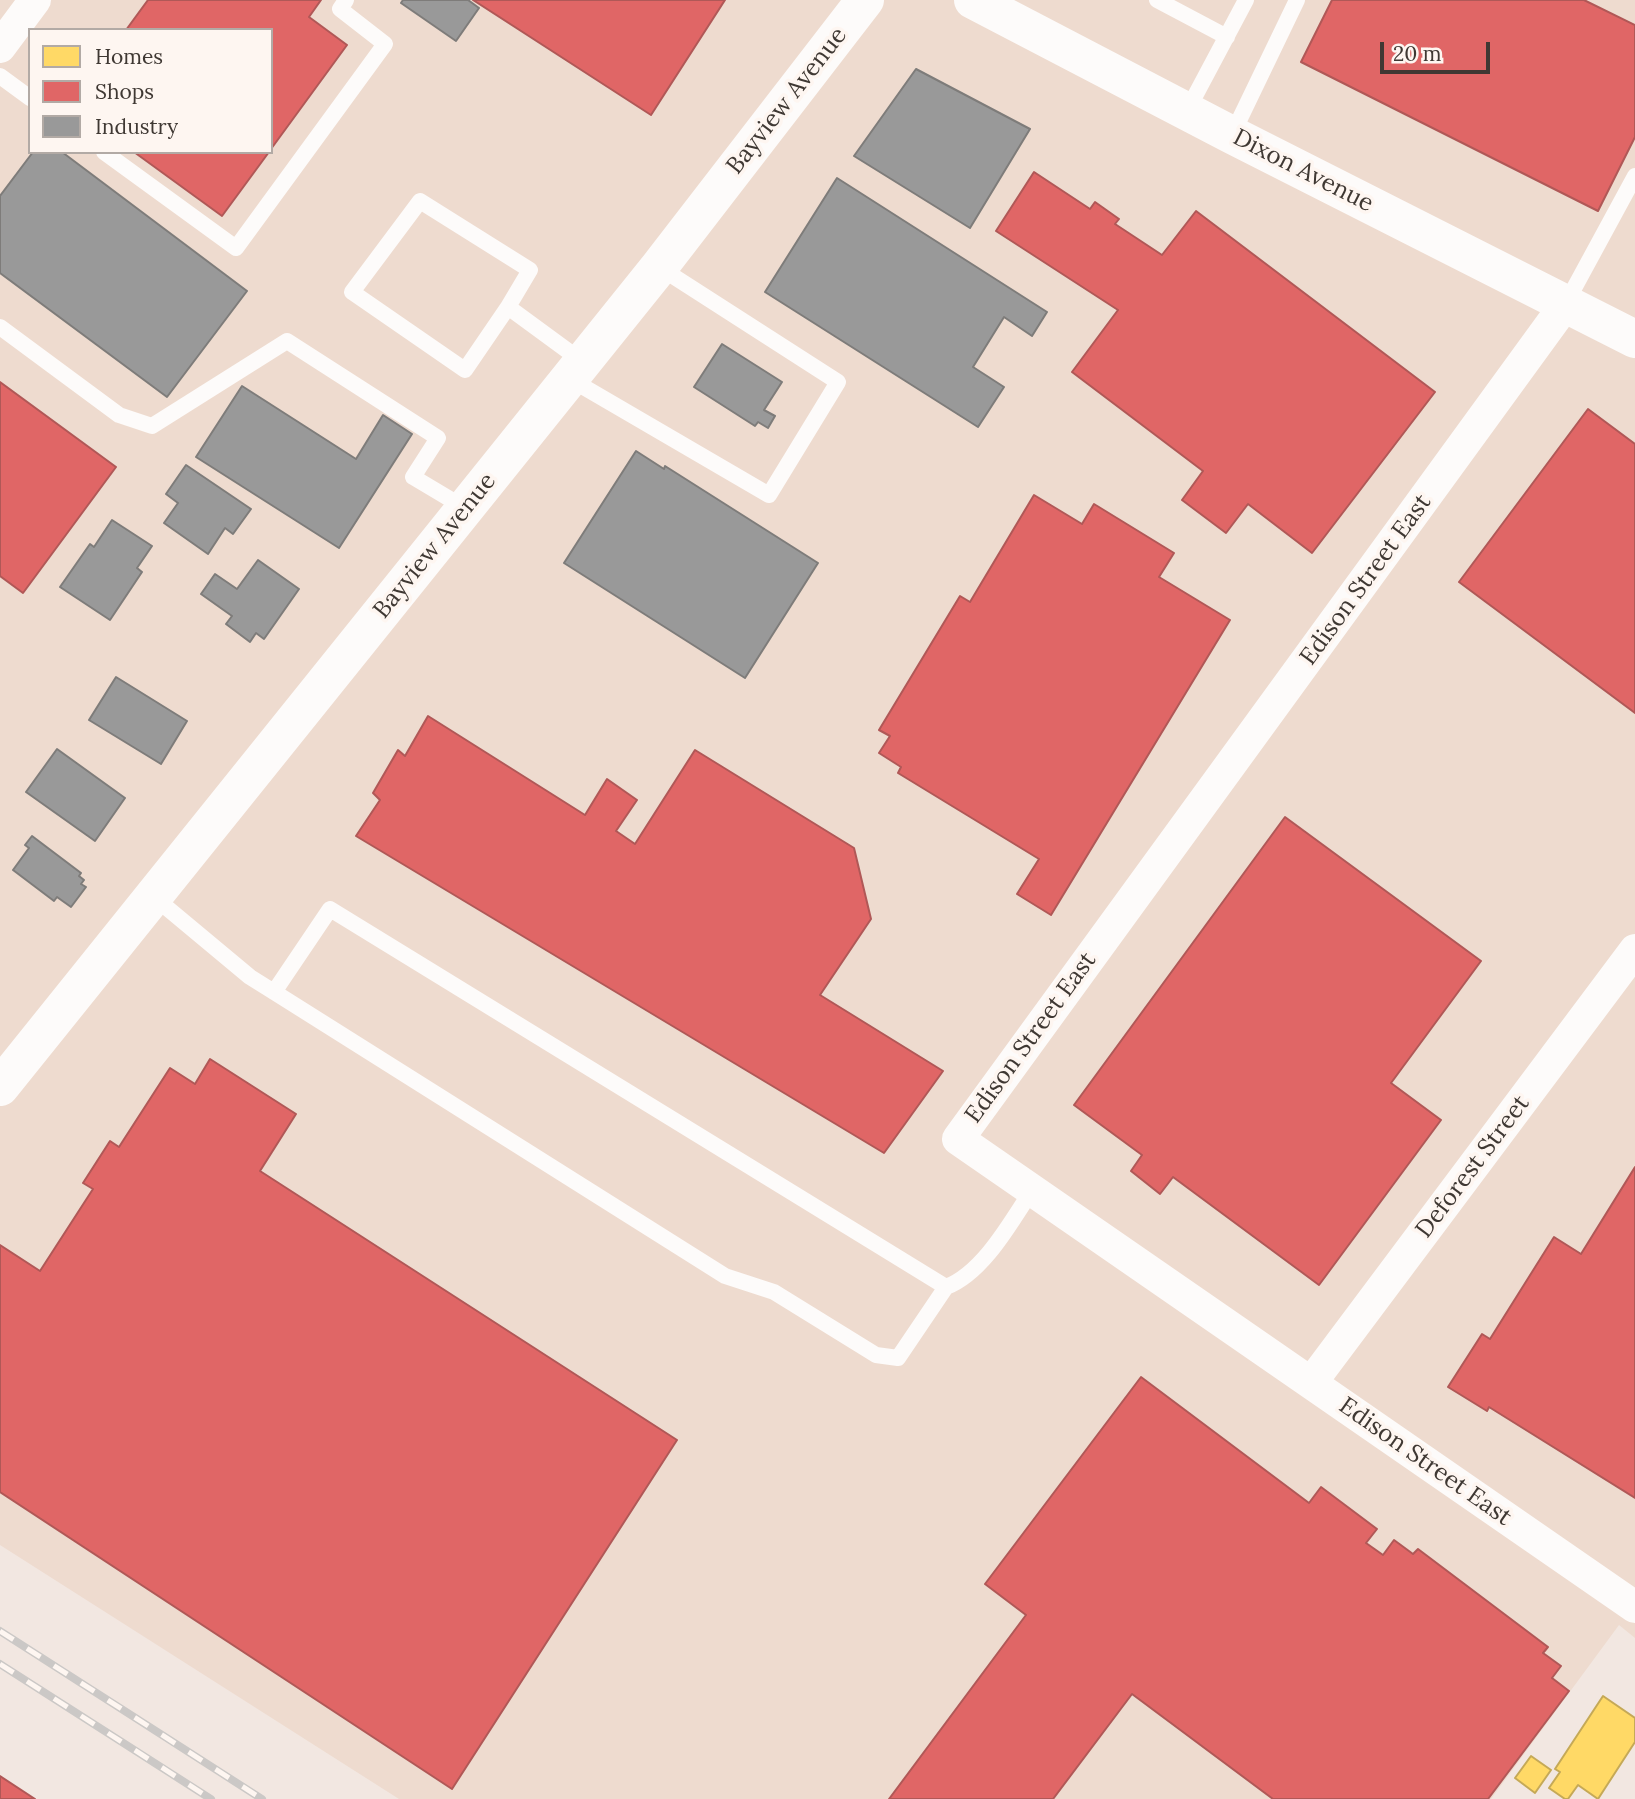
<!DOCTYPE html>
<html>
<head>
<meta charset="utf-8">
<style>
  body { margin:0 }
  #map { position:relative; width:1635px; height:1799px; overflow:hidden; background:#f2e7e1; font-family:Lora,serif }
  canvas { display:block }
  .legend { position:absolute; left:28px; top:28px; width:245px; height:126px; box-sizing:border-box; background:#fef6f1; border:2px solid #b2aaa5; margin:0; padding:9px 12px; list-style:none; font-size:21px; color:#3f3833 }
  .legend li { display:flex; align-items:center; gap:14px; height:35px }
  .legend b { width:35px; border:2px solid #b2aaa5 }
  .scale { position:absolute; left:1380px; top:42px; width:110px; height:32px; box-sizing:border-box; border:4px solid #3f3833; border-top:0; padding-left:9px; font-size:21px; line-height:24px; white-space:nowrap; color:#3f3833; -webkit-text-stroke:5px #fef6f1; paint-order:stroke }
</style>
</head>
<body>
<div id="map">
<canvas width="1635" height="1799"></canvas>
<ul class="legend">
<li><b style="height:19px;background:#ffd966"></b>Homes</li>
<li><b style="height:19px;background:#e06666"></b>Shops</li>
<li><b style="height:19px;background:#999"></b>Industry</li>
</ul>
<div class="scale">20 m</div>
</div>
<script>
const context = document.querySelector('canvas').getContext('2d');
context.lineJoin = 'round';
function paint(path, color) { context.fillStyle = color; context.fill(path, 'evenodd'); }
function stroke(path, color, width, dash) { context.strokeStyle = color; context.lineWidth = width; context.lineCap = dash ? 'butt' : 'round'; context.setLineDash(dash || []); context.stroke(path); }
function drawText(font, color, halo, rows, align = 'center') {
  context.font = font + ' Lora,serif'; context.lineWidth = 7; context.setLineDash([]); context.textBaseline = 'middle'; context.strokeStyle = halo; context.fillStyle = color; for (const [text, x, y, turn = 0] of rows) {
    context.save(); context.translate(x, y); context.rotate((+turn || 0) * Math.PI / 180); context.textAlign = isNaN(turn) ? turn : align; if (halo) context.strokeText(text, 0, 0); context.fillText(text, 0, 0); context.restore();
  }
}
paint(new Path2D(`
  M0 0H1635V1638L1619 1625 1491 1799H399L0 1545ZM30 30H271V152H30Z`), '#eedbcf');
const homes = new Path2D(`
  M1603 1696 1635 1718V1742L1598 1799 1578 1785 1568 1799H1565L1549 1788 1560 1772 1555 1769Z
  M1531 1756 1551 1770 1535 1793 1515 1778Z`);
paint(homes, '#ffd966');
stroke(homes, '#c5a957', 2);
const shops = new Path2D(`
  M148 0H321L309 17 347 45 271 149V30H126Z
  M473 0H725L651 115Z
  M1332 0H1584L1635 25V137L1598 211 1301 62Z
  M134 152H269L222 216Z
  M1034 172 1090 209 1095 202 1119 219 1115 224 1162 255 1196 211 1435 392 1312 553 1248 504 1226 533 1182 500 1203 471 1072 372 1118 310 996 231Z
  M0 382 116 467 23 593 0 576Z
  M1588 409 1635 444V713L1459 582Z
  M1034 495 1082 524 1094 504 1174 553 1159 577 1230 620 1051 915 1017 894 1039 859 898 773 901 767 879 753 890 736 879 730 960 596 970 602Z
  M428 716 585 815 607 779 637 800 616 831 635 844 695 750 854 848 871 919 820 995 943 1071 884 1153 356 836 380 800 373 793 398 750 405 756Z
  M1285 817 1481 961 1391 1083 1441 1120 1319 1285 1173 1177 1160 1194 1131 1171 1142 1155 1074 1105Z
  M210 1059 296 1114 260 1171 677 1440 452 1789 0 1492V1245L40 1271 93 1189 83 1183 110 1141 119 1147 170 1068 195 1084Z
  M1635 1167V1498L1489 1407 1487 1411 1448 1387 1482 1334 1490 1339 1554 1237 1581 1254Z
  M1141 1377 1309 1503 1321 1487 1377 1529 1366 1543 1383 1555 1394 1540 1413 1554 1418 1549 1548 1647 1543 1653 1561 1666 1552 1678 1569 1691 1488 1799H1273L1132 1694 1053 1799H889L1026 1615 985 1584Z
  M0 1776 35 1799H0Z`);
paint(shops, '#e06666');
stroke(shops, '#b05857', 2);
const industry = new Path2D(`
  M403 0H468L479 8 456 41 401 3Z
  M916 69 1030 129 970 228 854 156Z
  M33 152H62L247 291 167 397 0 273V196Z
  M837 178 1047 312 1032 336 1004 317 973 367 1004 387 978 427 765 292Z
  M722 344 782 382 764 410 775 416 768 428 758 422 755 426 694 387Z
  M242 386 356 459 383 415 412 434 339 548 196 457Z
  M636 451 664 469 665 466 818 563 745 678 564 563Z
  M186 465 251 509 233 534 225 528 208 554 164 523 178 503 166 494Z
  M112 520 152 546 137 568 142 572 110 620 60 587 90 544 94 547Z
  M258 560 299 589 264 639 256 633 250 642 226 624 232 616 201 594 215 574 237 589Z
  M116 677 187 721 161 764 89 720Z
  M57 749 125 798 95 841 26 792Z
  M32 836 81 873 79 876 84 880 81 884 86 887 71 907 57 897 54 901 13 870 29 848 25 845Z`);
paint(industry, '#999');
stroke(industry, '#7e7c7a', 2);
stroke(new Path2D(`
  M1157 0 1227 37
  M0 76 30 98
  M1187 111 1246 0
  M1232 135 1297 0
  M104 152 236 248 385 44 340 9 346 0
  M1565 305 1635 176
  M508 307 530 270 420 201 352 292 465 370 508 307 583 362
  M0 327 119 415 152 426 287 341 438 438 413 477 465 508
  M570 379 769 495 838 382 659 267
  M154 897 250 977 274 992 725 1276 774 1292 876 1355 898 1358 946 1287 330 909 274 992
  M946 1287C983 1273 1011 1222 1032 1190`), '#fdfbfa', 16);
stroke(new Path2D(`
  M0 47 35 0
  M1565 305 958 1139 1635 1607
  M1311 1383 1635 950`), '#fdfbfa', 32);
stroke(new Path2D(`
  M973 0 1232 135 1635 339
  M0 1087 659 267 865 0`), '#fdfbfa', 38);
const rail = new Path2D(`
  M0 1631 262 1799
  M0 1664 211 1799`);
stroke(rail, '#cbc8c6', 8);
stroke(rail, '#fef6f1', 5, [16]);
drawText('24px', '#3f3833', '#fef6f1', [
  ["Bayview Avenue",787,101,-52],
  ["Dixon Avenue",1303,171,27],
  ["Bayview Avenue",435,546,-51],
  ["Edison Street East",1366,580,-54],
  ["Edison Street East",1031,1038,-54],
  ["Deforest Street",1473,1167,-53],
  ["Edison Street East",1425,1462,35]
]);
</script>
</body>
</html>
